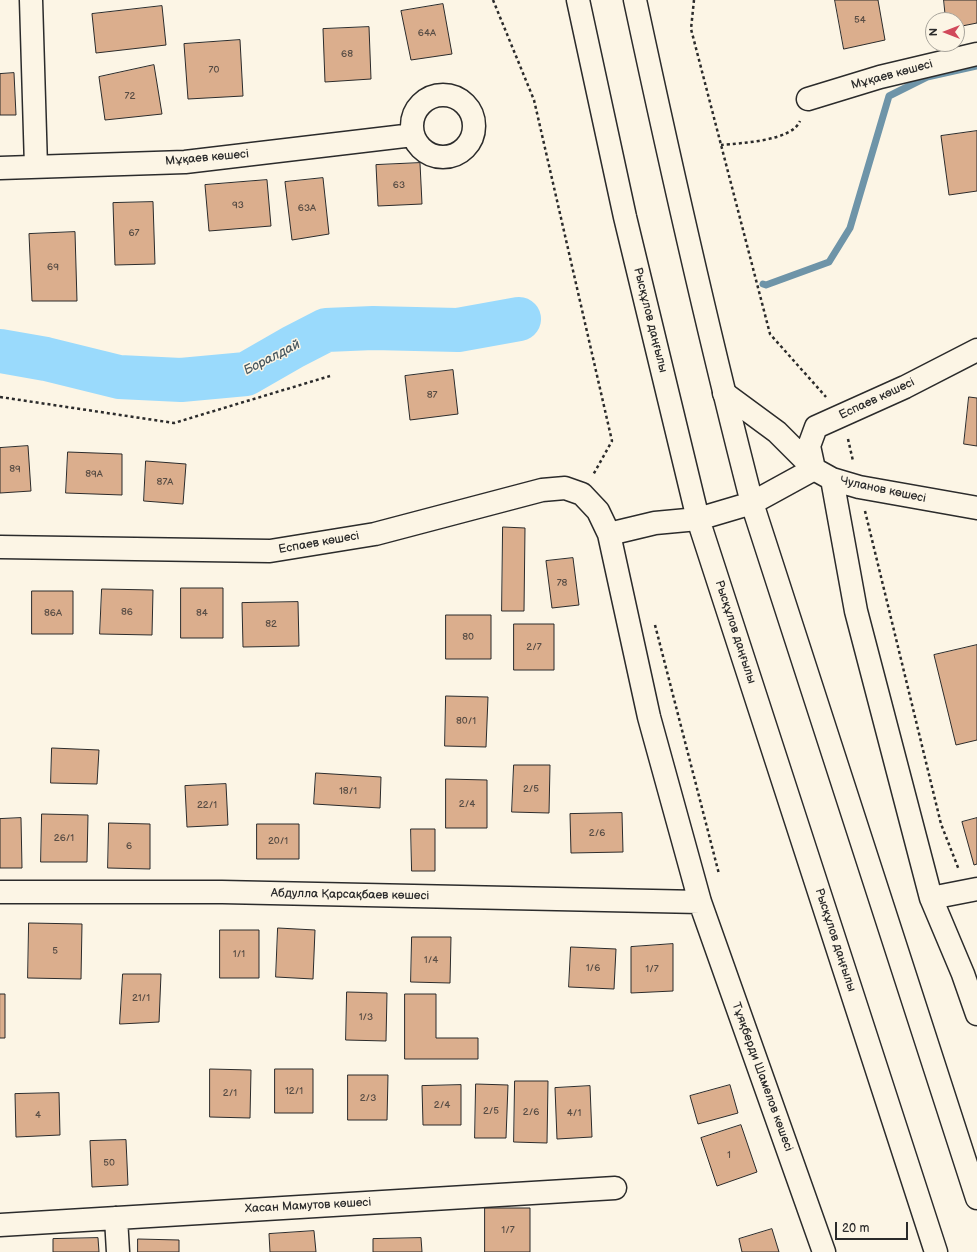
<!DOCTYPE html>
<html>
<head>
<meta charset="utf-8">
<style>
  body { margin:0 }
  #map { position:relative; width:977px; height:1252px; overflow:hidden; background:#fcf5e5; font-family:"Balsamiq Sans",sans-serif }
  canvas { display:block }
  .north { position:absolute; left:925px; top:12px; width:40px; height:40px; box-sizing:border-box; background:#fcf5e5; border:1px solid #a8a49b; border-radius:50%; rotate:270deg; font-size:11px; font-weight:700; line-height:16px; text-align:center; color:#2b2b2b }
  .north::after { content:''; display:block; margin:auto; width:14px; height:18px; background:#d1495b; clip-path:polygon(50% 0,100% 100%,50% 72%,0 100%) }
  .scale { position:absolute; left:835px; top:1222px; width:73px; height:18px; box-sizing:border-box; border:2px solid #2b2b2b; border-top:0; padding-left:5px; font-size:12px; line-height:14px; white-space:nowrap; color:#2b2b2b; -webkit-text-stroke:3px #fcf5e5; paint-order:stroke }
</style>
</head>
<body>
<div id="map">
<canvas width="977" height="1252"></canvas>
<div class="north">N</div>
<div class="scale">20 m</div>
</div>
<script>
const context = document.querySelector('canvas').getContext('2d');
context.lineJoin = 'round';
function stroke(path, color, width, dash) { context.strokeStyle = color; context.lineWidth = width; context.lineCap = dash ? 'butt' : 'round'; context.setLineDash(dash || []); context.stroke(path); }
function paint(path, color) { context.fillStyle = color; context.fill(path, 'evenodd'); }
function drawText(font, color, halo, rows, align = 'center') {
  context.font = font + ' "Balsamiq Sans",sans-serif'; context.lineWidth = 3; context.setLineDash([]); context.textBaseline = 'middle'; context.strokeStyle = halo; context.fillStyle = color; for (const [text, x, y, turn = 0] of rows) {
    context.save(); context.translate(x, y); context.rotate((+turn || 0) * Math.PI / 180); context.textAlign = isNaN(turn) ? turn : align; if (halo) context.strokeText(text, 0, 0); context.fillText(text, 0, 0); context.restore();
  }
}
stroke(new Path2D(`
  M763 284 766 285 829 262 850 228 889 96 927 77 977 66`), '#6e94a8', 7);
stroke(new Path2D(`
  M0 351 46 359 119 377 181 380 246 374 293 347 326 330 373 328 458 330 519 319`), '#9adafc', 44);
const building = new Path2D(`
  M835 0H878L885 40 844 49Z
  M944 0H977V23L957 27V20H946Z
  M443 4 452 54 411 60 401 11Z
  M162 6 166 45 96 53 92 14Z
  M369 27 371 79 325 82 323 29Z
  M240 40 243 96 188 99 184 44Z
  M154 65 162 114 105 120 99 77Z
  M14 73 16 115H0V74Z
  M977 131V191L949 195 941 136Z
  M420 163 422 204 378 206 376 165Z
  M323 178 329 234 292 240 285 182Z
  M267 180 271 226 209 231 205 185Z
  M153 202 155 264 115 265 113 203Z
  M75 232 77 301H32L29 234Z
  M453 370 458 414 410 420 405 376Z
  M969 397 977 398V446L964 444Z
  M28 446 31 491 0 493V448Z
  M68 452 122 454V495L66 493Z
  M146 461 186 464 183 504 144 501Z
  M503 527 525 528 524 611H502Z
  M573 558 579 605 552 608 546 561Z
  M181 588H223V638H181Z
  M102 589 153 590 152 635 100 634Z
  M32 591H73V634H32Z
  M298 602 299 646 243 647 242 603Z
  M446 615H491V659H446Z
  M514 624H554V670H514Z
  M977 645V740L956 745 934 655Z
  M446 696 488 697 486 747 445 746Z
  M52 748 99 750 97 784 51 783Z
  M514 765H550L549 813 512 812Z
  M316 773 381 777 380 808 314 804Z
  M446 779 487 780V828H446Z
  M226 784 228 825 187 827 185 786Z
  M622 813 623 852 571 853 570 814Z
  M42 814 88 815 87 862H41Z
  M21 818 22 868H0V819Z
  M977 818V864L974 865 962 822Z
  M109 823 150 824V869L108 868Z
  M257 824H299V859H257Z
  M411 829H435V871H412Z
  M29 923 82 924 81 979 28 978Z
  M278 928 315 930 313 979 276 977Z
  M220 930H259V978H220Z
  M412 937H451L450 983 411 982Z
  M673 944V991L631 993V947Z
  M571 947 616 949 614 989 569 987Z
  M123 974H161L159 1022 120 1024Z
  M347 992 387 993 386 1041 346 1040Z
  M0 994H5V1038H0Z
  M405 994H436V1038H478V1059H405Z
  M210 1069 251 1070 250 1118 210 1117Z
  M275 1069H313V1113H275Z
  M348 1075H388L387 1120H348Z
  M515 1081H548L547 1143 514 1142Z
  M476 1084 508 1085 506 1138H475Z
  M461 1085V1125H423L422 1086Z
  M730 1085 738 1113 698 1124 690 1096Z
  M590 1086 592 1137 557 1139 555 1088Z
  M59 1093 60 1135 16 1137 15 1094Z
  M741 1125 757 1172 717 1186 701 1138Z
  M126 1140 128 1185 92 1187 90 1141Z
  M485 1208H530V1252H485Z
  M772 1229 779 1252H742L739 1239Z
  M314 1231 316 1252H270L269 1234Z
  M98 1238 99 1252H53V1239Z
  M421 1238 422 1252H373V1239Z
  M138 1239 179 1240V1252H138Z`);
paint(building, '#dbae8d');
stroke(building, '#2b2b2b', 1);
const minor = new Path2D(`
  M31 0 36 167
  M412 126a31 31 0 1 1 62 0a31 31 0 1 1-62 0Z
  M808 99 880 77 977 54
  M0 168 185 162 413 135
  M724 393 777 432 814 469 832 479 859 487 977 508
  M814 469 809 446 816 427 905 387 977 350
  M832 479 856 611 931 898 963 974 977 1014
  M752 503 814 469
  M609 534 655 523 698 519
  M0 547 270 551 375 534 542 490 565 488 582 494 598 511 609 534 649 717 700 902 824 1252
  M0 892H222L700 902
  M931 898 977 889
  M116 1218 118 1252
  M0 1225 615 1188`);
const major = new Path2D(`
  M578 0 625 217 698 519 936 1252
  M635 0C671 168 709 336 752 503L977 1198
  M698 519 752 503`);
stroke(minor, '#2b2b2b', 25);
stroke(major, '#2b2b2b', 25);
stroke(new Path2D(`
  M493 0 534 100 612 441 593 475
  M694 0 691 29 770 334 826 397
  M721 145C741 143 792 141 800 121
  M0 397 174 423 330 376
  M848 439 853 461
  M865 511 941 824 959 870
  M655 625 719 874`), '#2b2b2b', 2.5, [3, 3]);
stroke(minor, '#fcf5e5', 22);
stroke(major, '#fcf5e5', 22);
drawText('10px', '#574c44', null, [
  ["54",860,20],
  ["64А",427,33],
  ["68",347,54],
  ["70",214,70],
  ["72",130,96],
  ["63",399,185],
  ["93",238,205],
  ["63А",307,208],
  ["67",134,233],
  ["69",53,267],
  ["87",432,395],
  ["89",15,469],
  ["89А",94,474],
  ["87А",165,482],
  ["78",562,583],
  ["86",127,612],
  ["86А",53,613],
  ["84",202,613],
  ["82",271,624],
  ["80",468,637],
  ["2/7",534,647],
  ["80/1",466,721],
  ["2/5",531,789],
  ["18/1",348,791],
  ["2/4",467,804],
  ["22/1",207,805],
  ["2/6",597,833],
  ["26/1",64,838],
  ["20/1",278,841],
  ["6",129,846],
  ["5",55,951],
  ["1/1",239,954],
  ["1/4",431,960],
  ["1/6",593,968],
  ["1/7",652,969],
  ["21/1",141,998],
  ["1/3",366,1017],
  ["12/1",294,1091],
  ["2/1",230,1093],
  ["2/3",368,1098],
  ["2/4",442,1105],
  ["2/5",491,1111],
  ["2/6",531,1112],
  ["4/1",574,1113],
  ["4",38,1115],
  ["1",729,1155],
  ["50",109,1163],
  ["1/7",508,1230]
]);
drawText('12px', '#2b2b2b', '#fcf5e5', [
  ["Мұқаев көшесі",892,75,-15],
  ["Мұқаев көшесі",207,158,-5],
  ["Рысқұлов даңғылы",650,320,76],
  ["Еспаев көшесі",877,399,-25],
  ["Чуланов көшесі",883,490,12],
  ["Еспаев көшесі",319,543,-10],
  ["Рысқұлов даңғылы",735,632,72],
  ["Абдулла Қарсақбаев көшесі",350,895,1],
  ["Рысқұлов даңғылы",835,940,72],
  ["Тұяқберди Шамелов көшесі",762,1077,70],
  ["Хасан Мамутов көшесі",308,1206,-3]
]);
drawText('italic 13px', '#47575f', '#fcf5e5', [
  ["Боралдай",272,358,-27]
]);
</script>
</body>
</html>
